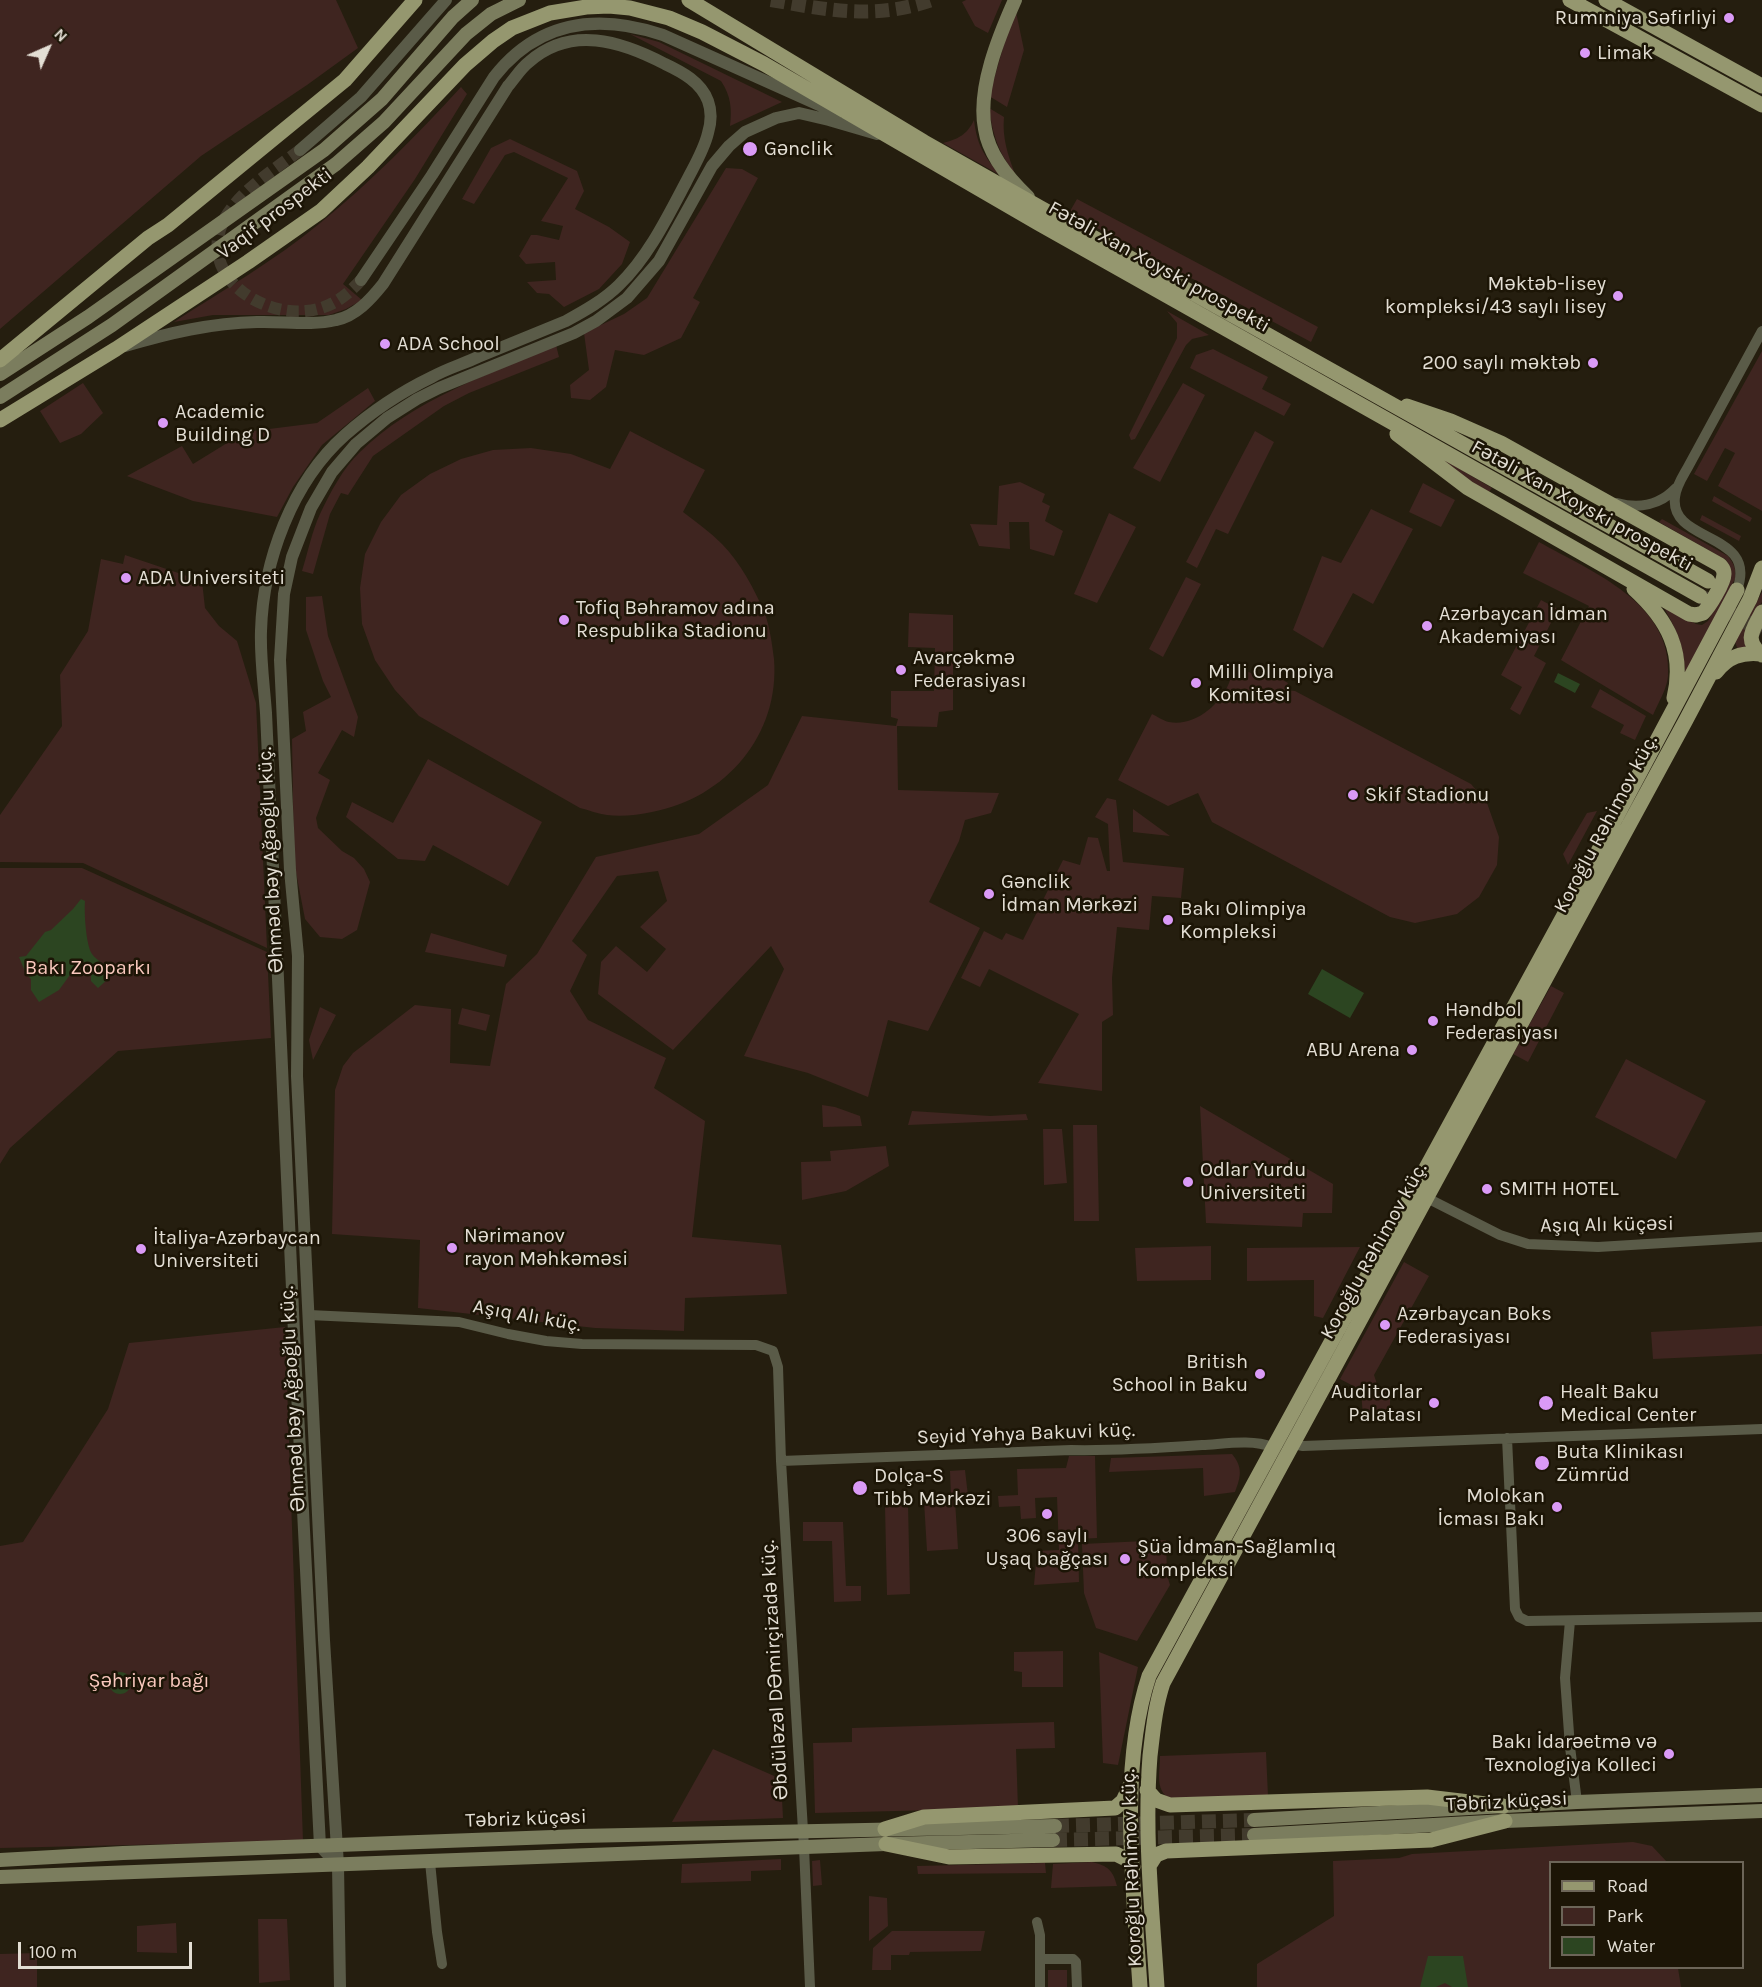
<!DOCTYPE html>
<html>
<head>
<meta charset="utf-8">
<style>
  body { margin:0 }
  #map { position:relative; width:1762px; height:1987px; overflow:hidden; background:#251e0f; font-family:Karla,sans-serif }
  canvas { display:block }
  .legend { position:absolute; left:1549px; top:1861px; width:195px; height:108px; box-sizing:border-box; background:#1c1506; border:2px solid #6c6558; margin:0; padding:8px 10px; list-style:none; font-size:18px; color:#e3ded4 }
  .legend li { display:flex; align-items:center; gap:12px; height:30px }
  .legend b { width:30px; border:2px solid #6c6558 }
  .north { position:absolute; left:18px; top:18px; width:60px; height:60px; -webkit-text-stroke:4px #1c1506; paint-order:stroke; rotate:45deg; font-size:16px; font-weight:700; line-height:24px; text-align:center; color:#e3ded4 }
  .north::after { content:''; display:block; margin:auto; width:21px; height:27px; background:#e3ded4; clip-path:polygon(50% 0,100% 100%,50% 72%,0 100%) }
  .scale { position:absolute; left:18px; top:1942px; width:174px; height:27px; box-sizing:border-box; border:3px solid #e3ded4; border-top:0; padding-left:8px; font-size:18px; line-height:21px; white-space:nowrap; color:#e3ded4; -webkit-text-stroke:4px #1c1506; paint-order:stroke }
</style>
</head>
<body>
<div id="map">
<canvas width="1762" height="1987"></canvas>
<ul class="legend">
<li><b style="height:8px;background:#95976f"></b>Road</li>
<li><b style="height:16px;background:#3f2520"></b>Park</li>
<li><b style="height:16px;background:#2c4521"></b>Water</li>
</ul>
<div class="north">N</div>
<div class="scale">100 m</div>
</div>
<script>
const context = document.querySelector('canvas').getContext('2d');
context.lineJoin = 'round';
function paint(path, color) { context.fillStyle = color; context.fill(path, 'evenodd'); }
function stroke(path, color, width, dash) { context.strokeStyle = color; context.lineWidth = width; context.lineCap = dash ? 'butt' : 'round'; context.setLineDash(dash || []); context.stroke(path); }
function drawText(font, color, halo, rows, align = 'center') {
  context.font = font + ' Karla,sans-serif'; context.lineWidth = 5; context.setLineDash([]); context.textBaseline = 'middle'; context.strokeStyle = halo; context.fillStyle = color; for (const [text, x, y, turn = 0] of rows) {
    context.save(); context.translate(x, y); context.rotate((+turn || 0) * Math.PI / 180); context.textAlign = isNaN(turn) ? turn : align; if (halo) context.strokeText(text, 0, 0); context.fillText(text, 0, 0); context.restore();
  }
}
paint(new Path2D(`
  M0 0H336L358 48 307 85 201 156 0 329Z
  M966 0H1002L988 33 975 26 962 2Z
  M1015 7 1024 50 1007 107 989 96Z
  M630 34 659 42 782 102 730 126C732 109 731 96 721 81Z
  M461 87 467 94 415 179 343 284 362 300 346 309 329 315H213L174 322C223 290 274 261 319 224 371 182 417 135 461 87Z
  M989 108 1004 117C1002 138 1008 155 1015 174 998 151 993 136 989 108Z
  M974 120C977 145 984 156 1000 175L943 143C958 139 967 135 974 120Z
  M510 139 577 171 584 191 575 209 609 227 630 242 622 264 599 289 564 307 549 294 537 293 527 282 556 280 555 262 526 264 519 256 531 235H537L559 240 563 226 541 221 568 178 514 152 505 155 474 204 462 199 491 148Z
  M726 168 742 169 758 178 693 298 700 302 681 338 644 355 615 350 606 387 590 400 571 398 570 385 589 370 584 333 624 314 647 298Z
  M1077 199 1318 327 1311 342 1069 213Z
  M1167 311 1209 335 1192 339 1186 345 1135 439 1131 440 1129 435 1177 338V323Z
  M556 345 559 357 469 393 444 406 373 456 348 495 341 493 330 514 313 574 302 571C308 552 312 531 320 514 330 493 343 468 360 452 414 399 488 375 556 345Z
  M1213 349 1268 377 1262 389 1291 404 1284 416 1190 368 1196 355Z
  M1762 351V511L1718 486 1735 453 1725 448 1707 481 1694 474Z
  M83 383 103 413 81 434 60 443 40 411Z
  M1183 383 1205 395 1160 482 1133 468Z
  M368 388 375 401 322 445 293 487 277 517 193 501 127 476 182 446 193 464 245 432 317 423Z
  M630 431 705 470 683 512C696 522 710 532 722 544 740 562 755 590 765 614 770 628 772 644 774 659 780 735 726 798 652 812 638 815 621 817 607 815 598 814 589 810 580 808L419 716 395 690 375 660 362 624 360 588 365 554 381 522 401 495 430 474 461 459 493 450 531 448 571 454 610 469Z
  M1255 431 1274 442 1228 534 1216 529 1197 568 1186 562Z
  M1434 454 1492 488 1489 492 1450 469Z
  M1020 482 1045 494 1042 502 1050 506 1045 521 1063 531 1054 556 1030 549 1029 522H1009L1010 549 979 546 970 524 997 525 999 486Z
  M1423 483 1455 500 1441 527 1409 512Z
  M1714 496 1752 518 1750 522 1712 501Z
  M1371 509 1413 529 1373 604 1353 593 1323 648 1293 630 1322 556 1341 563Z
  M1109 513 1136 527 1097 603 1074 594Z
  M1702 515 1741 536 1739 541 1700 520Z
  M1662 519 1728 556C1734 564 1737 570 1735 579L1685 674C1684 645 1677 631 1663 606L1696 624 1702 625 1708 621C1717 603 1737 580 1726 560L1659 522Z
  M1539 542C1592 572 1673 603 1668 676 1667 689 1658 703 1653 715L1561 660 1589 606 1523 573Z
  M125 555 202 581 205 608 219 626 237 641 256 703 267 948 83 863 0 862V815L62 726 60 675 88 631 101 559 123 564Z
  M1186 577 1201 584 1163 657 1149 649Z
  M1762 592V602L1752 618 1747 647 1738 650 1735 642Z
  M322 596 328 636 358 717 354 737 342 730 318 773 330 780 316 818 318 828 342 851 354 858 364 869 370 882 357 930 342 939 320 937 305 919 294 862 292 739 306 731 303 712 331 697 323 681 306 630V597Z
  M1541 600 1558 609 1534 656 1546 663 1520 715 1510 709 1522 687 1501 675Z
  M909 613 953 615V710L939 712 937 727 897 726 898 790 999 793 991 813 965 820 959 841 929 902 980 928 928 1031 888 1020 868 1097 808 1073 744 1056 784 969 771 946 673 1050 598 994 601 962 616 946 647 972 666 949 640 927 667 901 658 871 617 876 572 941 587 955 570 991 588 1020 666 1058 654 1088 705 1121 692 1237 781 1245 787 1294 685 1298 684 1331 595 1328 418 1308 420 1240 332 1234 335 1090 343 1066 353 1053 415 1005 451 1009 450 1063 490 1066 506 984 537 954 596 857 699 834 768 785 802 716 896 726 898 719 891 717V691H934L935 648 908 647Z
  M1232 664 1255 675 1269 672 1288 683 1285 690 1295 691 1471 784 1487 803 1499 837 1497 865 1479 897 1457 914 1415 923 1390 917 1212 822 1198 793 1168 806 1118 780 1152 714C1157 716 1163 721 1169 722 1194 727 1220 705 1229 683 1231 678 1232 670 1232 664Z
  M1600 689 1646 716 1635 740 1620 733 1624 725 1591 707Z
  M428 759 542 822 508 886 433 845 425 861 398 859 346 817 352 802 393 823Z
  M1107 798 1116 800 1123 862 1184 868 1181 898 1152 896 1149 930 1117 927 1112 978 1113 1015 1102 1022V1091L1038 1083 1079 1014 989 969 980 987 961 978 984 931 1002 940 1006 933 1023 940 1063 860 1080 865 1088 837 1098 838 1107 871H1110L1108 824 1095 817Z
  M1133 809 1170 836 1133 832Z
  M1597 811 1568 865 1563 854 1587 813Z
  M0 868H82L267 952 271 1038 118 1051 10 1148 0 1164Z
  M431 933 507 955 504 967 425 952Z
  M1551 986 1564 993 1528 1062 1513 1054Z
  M320 1007 336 1015 313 1060 309 1040Z
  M462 1008 490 1015 486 1031 458 1024Z
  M1626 1059 1706 1101 1676 1159 1595 1117Z
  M822 1105 835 1107 860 1116 862 1126 823 1127Z
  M1200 1106 1333 1184 1332 1213H1303L1302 1227 1206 1223Z
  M912 1111 990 1116 1026 1114 1028 1120 908 1125Z
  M1073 1125H1097L1099 1221H1074Z
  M1043 1129H1062L1067 1183 1044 1185Z
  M886 1146 889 1166 846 1191 802 1200 801 1162 831 1161 830 1151Z
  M1211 1246V1280L1137 1281 1135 1248Z
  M1360 1247 1323 1318 1314 1316V1280L1247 1281V1248Z
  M1404 1262 1429 1276 1374 1375 1379 1390H1390V1417H1363L1361 1390 1340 1379Z
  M1762 1326V1354L1653 1359 1651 1332Z
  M285 1327 303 1841 0 1848V1546L23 1542 108 1409 129 1343Z
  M1232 1454C1243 1467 1241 1477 1235 1492L1204 1496 1203 1468 1109 1472 1111 1458Z
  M1069 1456H1095L1097 1538 1078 1539 1079 1582 1034 1585 1037 1551 1059 1550 1057 1497 1035 1498 1036 1518 1021 1519 1020 1506 999 1507 998 1496 1018 1495 1017 1469 1066 1468Z
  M965 1470 968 1496H951L950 1471Z
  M955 1500 958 1549 927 1551 924 1501Z
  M908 1504 910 1594 887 1595 885 1506Z
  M803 1522H843L846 1586H861V1601L834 1602 832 1541H803Z
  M1166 1540 1167 1575 1170 1585 1137 1641 1096 1628 1084 1593 1082 1544Z
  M1063 1651V1687H1022V1672L1014 1671V1652Z
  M1099 1652 1138 1667 1118 1765 1103 1763Z
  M1054 1722 1055 1748 1016 1749 1018 1808 815 1813 813 1743 852 1742V1728Z
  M713 1749 781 1779 783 1818 672 1822Z
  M1266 1752 1268 1796 1173 1801C1154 1791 1160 1775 1160 1756Z
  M1633 1842 1652 1846 1667 1862H1550V1968H1678L1681 1987H1257V1964L1334 1916 1333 1861 1399 1858 1412 1854Z
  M781 1859V1870L751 1871V1881L681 1883 682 1864Z
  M820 1860 822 1885 813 1886 812 1861Z
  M1092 1862C1108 1866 1113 1870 1117 1886L1051 1888 1053 1864Z
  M1045 1863 1046 1873 918 1874 917 1866Z
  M869 1896 887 1898 888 1926 869 1941Z
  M258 1919H287L290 1980 259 1983Z
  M176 1923 177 1953 137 1952V1926Z
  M892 1931H985L981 1951 910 1952 909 1955H891V1970H872L873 1948Z
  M37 1953V1987H0V1954Z
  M1048 1970H1067V1987H1048Z`), '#3f2520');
paint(new Path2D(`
  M1558 673 1580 684 1575 693 1554 682Z
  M81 899 85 901C84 913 86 945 92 954 97 961 105 964 112 968L109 978 98 988 91 981V967L83 962 75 968 59 990 39 1002 31 990V979L26 974 19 957 26 956 45 932 51 930 73 909Z
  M1322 969 1364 993 1350 1018 1308 994Z
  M109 1683a11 11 0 1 1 22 0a11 11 0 1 1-22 0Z
  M1428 1956H1463L1468 1987H1452L1445 1983 1436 1987H1420Z`), '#2c4521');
stroke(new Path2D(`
  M300 150C274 170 242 189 225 218 196 271 256 316 306 311 329 309 346 297 361 280`), '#423b2d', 12, [12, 6]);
stroke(new Path2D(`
  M771 0C828 10 875 20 932 0
  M1055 1826 1254 1820
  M1053 1840 1254 1835`), '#423b2d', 14, [14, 7]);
stroke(new Path2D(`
  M1700 596 1762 631`), '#423b2d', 15, [15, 8]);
stroke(new Path2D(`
  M1617 503C1639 509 1660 505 1676 488
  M1737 590C1759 531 1669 544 1675 497 1676 486 1683 476 1688 467L1762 331
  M1427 1198 1500 1235 1528 1244 1598 1247 1762 1237
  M309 1315 459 1322 508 1334 546 1341 582 1344 756 1345 773 1351 778 1367 781 1461 804 1847 810 1987
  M1507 1438 1515 1609 1519 1617 1527 1621 1762 1617
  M1293 1444 1303 1446 1762 1429
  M781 1461 1071 1450C1115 1451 1159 1448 1202 1445 1224 1444 1252 1439 1272 1447
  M1570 1621 1565 1678 1570 1747 1577 1802
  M430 1862 437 1932 442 1964
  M1037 1922 1040 1935V1987
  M1040 1959H1073L1076 1962 1077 1987`), '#5a5b48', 10);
stroke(new Path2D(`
  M300 150 361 97 446 0
  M361 280 432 175 494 77C538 21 597 13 663 35L837 113
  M125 346C169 333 211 323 257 322 283 321 311 326 336 320 356 316 371 299 383 284L508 86C515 78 521 68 529 62 571 25 621 41 665 64 682 72 701 82 708 101 712 112 711 123 708 133 704 150 694 166 686 182 667 218 648 257 619 285 604 300 584 311 566 321 537 333 507 345 478 357 463 364 446 369 432 377 401 392 371 412 345 435 292 482 263 561 261 631 260 658 264 685 266 713L294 1333 320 1846 338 1865
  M340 1987 338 1865 324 1640 297 1076 298 956 290 870 280 660 284 594 292 557 311 508 332 472 356 444 387 418 417 399 439 388 574 333 596 321 627 298 659 261 712 166 729 146 745 132 776 118 799 113 829 120 877 134`), '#5a5b48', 12);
stroke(new Path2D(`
  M1015 0C999 36 977 89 985 129 989 156 1009 179 1028 197
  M0 374 88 317 324 150 382 99 453 17 472 0
  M0 397 112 325 336 164 384 122 466 34 491 14 519 0
  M1254 1820 1577 1802 1762 1795
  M1254 1835 1505 1821 1762 1811
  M0 1860 123 1853 580 1836 1055 1826
  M0 1877 886 1844 1053 1840`), '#7b7d5e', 14);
stroke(new Path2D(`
  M689 0 924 142 1039 207 1708 581
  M1570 0 1762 105
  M1606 0 1762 86
  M0 360 148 238 168 225 345 80 415 0
  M0 420 116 349 248 262 321 211 368 167 465 65 493 41 512 28 550 13 586 7 609 6 630 8 669 18 702 32 764 64 1038 223 1700 596
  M1397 434 1468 488 1689 614 1696 615 1703 613C1709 607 1724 583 1724 574 1724 569 1723 569 1720 565L1501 443 1451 421 1407 406
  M1634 589C1668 620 1685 652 1674 698
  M1762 612C1753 630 1743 640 1762 655
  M1716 672C1728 657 1741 652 1761 654
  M1147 1790 1156 1800 1170 1805 1427 1797 1503 1806
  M885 1829 924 1817 1115 1808 1123 1801 1130 1786
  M886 1844 949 1857 1116 1854 1128 1860 1133 1867
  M1149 1866 1156 1855 1166 1851 1431 1840 1505 1821
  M1140 1987C1134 1890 1118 1769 1149 1676L1570 904 1737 590
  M1157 1987C1152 1910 1144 1833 1150 1756 1153 1731 1155 1707 1163 1683L1686 720 1750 599 1762 568`), '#95976f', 15);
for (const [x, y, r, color] of [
  [1729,18,6,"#da9af6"],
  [1585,53,6,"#da9af6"],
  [750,149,8,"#da9af6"],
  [1618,296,6,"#da9af6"],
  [385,344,6,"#da9af6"],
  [1593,363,6,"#da9af6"],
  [163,423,6,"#da9af6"],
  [126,578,6,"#da9af6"],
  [564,620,6,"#da9af6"],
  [1427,626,6,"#da9af6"],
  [901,670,6,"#da9af6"],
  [1196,683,6,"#da9af6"],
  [1353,795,6,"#da9af6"],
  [989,894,6,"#da9af6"],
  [1168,920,6,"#da9af6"],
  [1433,1021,6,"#da9af6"],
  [1412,1050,6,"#da9af6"],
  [1188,1182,6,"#da9af6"],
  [1487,1189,6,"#da9af6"],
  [452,1248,6,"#da9af6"],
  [141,1249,6,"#da9af6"],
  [1385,1325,6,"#da9af6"],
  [1260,1374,6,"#da9af6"],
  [1434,1403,6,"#da9af6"],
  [1546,1403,8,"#da9af6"],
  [1542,1463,8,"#da9af6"],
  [860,1488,8,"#da9af6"],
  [1557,1507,6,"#da9af6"],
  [1047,1514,6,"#da9af6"],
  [1125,1559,6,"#da9af6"],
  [1669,1754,6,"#da9af6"]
]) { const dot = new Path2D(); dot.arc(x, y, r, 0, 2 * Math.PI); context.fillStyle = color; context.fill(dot); stroke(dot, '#1c1506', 2); }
drawText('20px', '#e3ded4', '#1c1506', [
  ["Rumıniya Səfirliyi",1717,18,"right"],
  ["Limak",1597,53],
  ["Gənclik",764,149],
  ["Məktəb-lisey",1606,284,"right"],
  ["kompleksi/43 saylı lisey",1606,307,"right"],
  ["ADA School",397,344],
  ["200 saylı məktəb",1581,363,"right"],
  ["Academic",175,412],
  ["Building D",175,435],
  ["ADA Universiteti",138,578],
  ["Tofiq Bəhramov adına",576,608],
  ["Respublika Stadionu",576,631],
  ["Azərbaycan İdman",1439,614],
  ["Akademiyası",1439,637],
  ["Avarçəkmə",913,658],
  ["Federasiyası",913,681],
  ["Milli Olimpiya",1208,672],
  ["Komitəsi",1208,695],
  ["Skif Stadionu",1365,795],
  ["Gənclik",1001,882],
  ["İdman Mərkəzi",1001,905],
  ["Bakı Olimpiya",1180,909],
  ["Kompleksi",1180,932],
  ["Həndbol",1445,1010],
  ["Federasiyası",1445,1033],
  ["ABU Arena",1400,1050,"right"],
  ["Odlar Yurdu",1200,1170],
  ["Universiteti",1200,1193],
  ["SMITH HOTEL",1499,1189],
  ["Nərimanov",464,1236],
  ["rayon Məhkəməsi",464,1259],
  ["İtaliya-Azərbaycan",153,1238],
  ["Universiteti",153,1261],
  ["Azərbaycan Boks",1397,1314],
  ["Federasiyası",1397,1337],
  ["British",1248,1362,"right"],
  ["School in Baku",1248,1385,"right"],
  ["Auditorlar",1422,1392,"right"],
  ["Palatası",1422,1415,"right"],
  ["Healt Baku",1560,1392],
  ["Medical Center",1560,1415],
  ["Buta Klinikası",1556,1452],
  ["Zümrüd",1556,1475],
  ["Dolça-S",874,1476],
  ["Tibb Mərkəzi",874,1499],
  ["Molokan",1545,1496,"right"],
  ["İcması Bakı",1545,1519,"right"],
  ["306 saylı",1047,1536,"center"],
  ["Uşaq bağçası",1047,1559,"center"],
  ["Şüa İdman-Sağlamlıq",1137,1547],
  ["Kompleksi",1137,1570],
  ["Bakı İdarəetmə və",1657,1742,"right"],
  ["Texnologiya Kolleci",1657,1765,"right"]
], 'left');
drawText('20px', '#e3ded4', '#1c1506', [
  ["Vaqif prospekti",275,214,-37],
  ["Fətəli Xan Xoyski prospekti",1159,267,29],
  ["Fətəli Xan Xoyski prospekti",1582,506,29],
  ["Koroğlu Rəhimov küç.",1606,824,-62],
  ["Əhməd bəy Ağaoğlu küç.",271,860,-93],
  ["Aşıq Alı küçəsi",1607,1225,-1],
  ["Koroğlu Rəhimov küç.",1374,1251,-61],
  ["Aşıq Alı küç.",527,1316,10],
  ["Əhməd bəy Ağaoğlu küç.",293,1399,-93],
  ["Seyid Yəhya Bakuvi küç.",1026,1434,-2],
  ["Əbdüləzəl DƏmirçizadə küç.",775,1670,-93],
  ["Təbriz küçəsi",1507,1802,-3],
  ["Təbriz küçəsi",526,1819,-2],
  ["Koroğlu Rəhimov küç.",1132,1868,-92]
]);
drawText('20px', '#f9c8bd', '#1c1506', [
  ["Bakı Zooparkı",88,968],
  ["Şəhriyar bağı",149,1681]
]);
</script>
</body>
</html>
